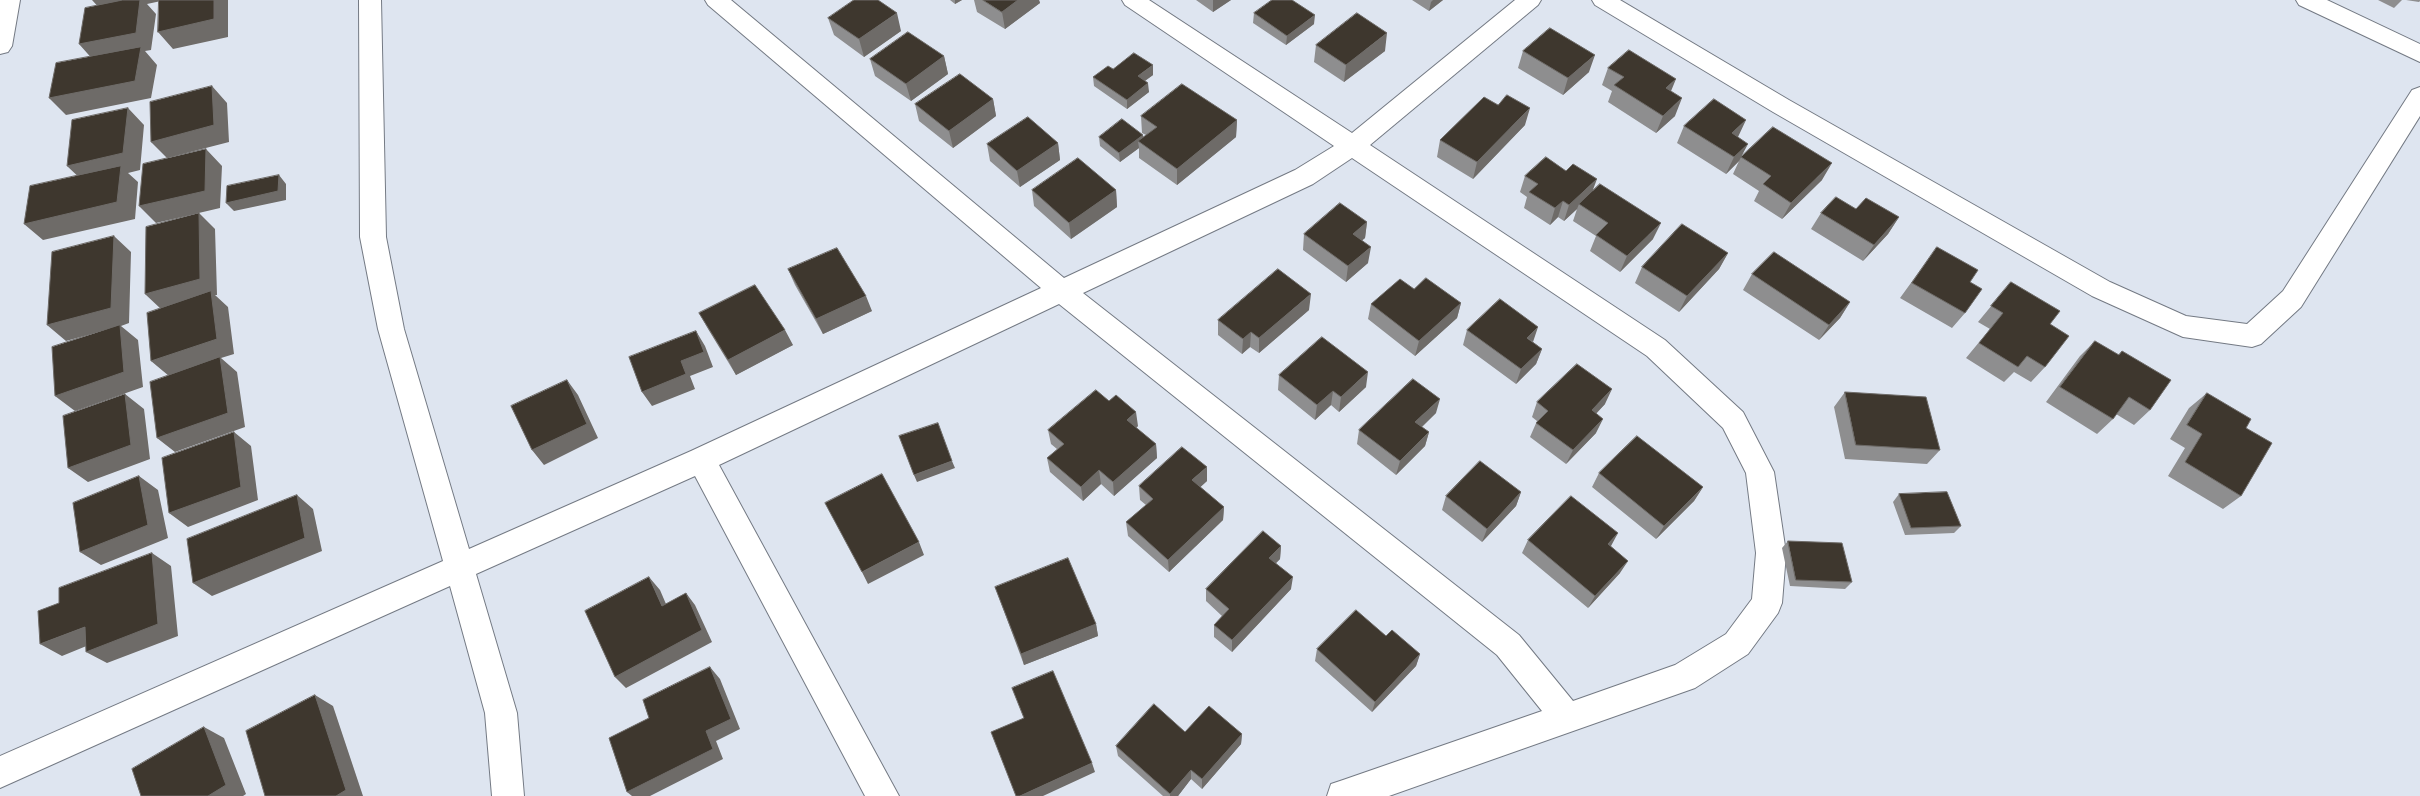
<!DOCTYPE html>
<html>
<head>
<meta charset="utf-8">
<style>
  body { margin:0 }
  canvas { display:block; background:#dee5f0 }
</style>
</head>
<body>
<canvas width="2420" height="796"></canvas>
<script>
const context = document.querySelector('canvas').getContext('2d');
context.lineJoin = 'round';
function stroke(path, color, width, dash) { context.strokeStyle = color; context.lineWidth = width; context.lineCap = dash ? 'butt' : 'round'; context.setLineDash(dash || []); context.stroke(path); }
function paint(path, color) { context.fillStyle = color; context.fill(path, 'evenodd'); }
const minor = new Path2D(`
  M0 0H20L12 46 8 52 0 54Z
  M359 0H381L386 237 404 329 469 549 691 451 1041 288 708 5 705 0H731L1064 278 1295 170 1334 146 1125 5 1122 0H1149L1352 133 1515 0H1541L1538 5 1370 145 1665 340 1743 412 1774 472 1786 553 1782 603 1778 613 1748 654 1695 688 1389 796H1327L1331 784 1343 780 1542 711 1497 655 1059 304 719 465 899 796H865L695 476 476 574 517 713 524 796H492L485 713 450 586 0 788V756L443 561 378 329 360 237ZM1352 158 1647 356 1723 428 1746 473 1756 553 1752 599 1726 634 1675 665 1573 701 1519 635 1083 293 1313 184Z
  M1592 0H1620L1789 100 2110 282 2186 316 2247 324 2283 291 2412 90 2420 87V116L2301 307 2261 344 2252 347 2183 337 2092 296 1773 112 1595 5Z
  M2296 0H2327L2420 44V62L2299 5Z`);
stroke(minor, '#747a84', 2);
paint(minor, '#fff');
paint(new Path2D(`
  M950 0H962L955 4Z
  M974 0H1039L1040 3 1005 29 977 12Z
  M1196 0H1231L1213 12Z
  M1412 0H1443L1429 11Z
  M2378 0H2402L2394 8Z
  M2406 0H2420V1L2419 2Z
  M1254 13 1314 24 1286 45 1253 23Z
  M828 18 901 31 864 57 834 35Z
  M1316 45 1385 51 1344 82 1314 62Z
  M1523 51 1589 72 1563 95 1518 68Z
  M944 56 948 74 911 101 875 76 870 59Z
  M1608 68 1671 92 1675 116 1656 133 1608 102 1612 91 1602 85Z
  M1113 69 1153 75 1145 81 1149 92 1127 109 1094 86 1093 77Z
  M993 99 996 116 953 148 919 121 915 104Z
  M1141 116 1237 120 1236 137 1177 185 1139 158V148L1120 162 1100 146 1099 137 1143 135V137L1146 135 1142 133Z
  M1525 125 1473 179 1437 157 1440 140Z
  M1684 126 1738 137 1742 157 1822 180 1782 219 1754 201 1759 191 1733 174 1739 161 1726 174 1677 143Z
  M1058 143 1060 160 1020 187 990 161 987 144Z
  M1525 176 1593 191 1653 239 1620 272 1590 251 1596 236 1573 221 1577 209 1564 221 1558 217 1550 225 1524 208 1527 197 1520 192Z
  M1032 190H1116L1117 207 1071 239 1034 206Z
  M1856 209 1899 217 1888 234 1863 261 1811 229 1821 213Z
  M1367 222 1365 238 1362 240 1368 263 1346 282 1303 250 1304 234Z
  M1937 247 1970 282 1965 313 1952 328 1900 298Z
  M1728 253 1719 269 1679 312 1635 283 1642 267Z
  M788 269 872 311 823 334 795 285Z
  M1752 274 1850 302 1840 318 1819 340 1743 290Z
  M2011 282 2050 324 2045 367 2031 382 2014 372 2004 382 1966 358 1990 329 1978 322Z
  M1414 289 1461 303 1457 318 1415 356 1368 319 1371 304Z
  M1309 310 1259 353 1250 347 1242 354 1218 335V320Z
  M699 313 793 345 736 375 708 329Z
  M1467 330 1533 342 1542 349 1536 364 1516 384 1463 345Z
  M2095 341 2118 355 2122 351 2150 410 2134 425 2116 414 2113 419 2097 434 2046 402 2080 356Z
  M1279 375 1366 387 1339 412 1331 405 1315 420 1278 390Z
  M1845 392 1940 450 1927 464 1845 459 1834 407Z
  M2207 393 2246 428 2241 496 2223 509 2168 476 2185 448 2170 439 2189 408Z
  M1537 402 1605 404 1596 414V433L1566 464 1530 437 1537 421 1532 417Z
  M1436 413 1422 427 1429 432 1425 446 1396 475 1357 444 1359 430Z
  M1138 426 1136 428 1156 444 1157 458 1114 496 1101 484 1083 501 1050 472 1047 458 1057 449 1051 444 1048 430Z
  M1599 473 1703 487 1694 501 1656 539 1592 487Z
  M1207 481 1200 487 1224 507 1223 520 1169 572 1128 536 1126 522 1146 505 1140 500 1139 486Z
  M1521 492 1516 506 1482 542 1442 510 1446 496Z
  M1899 494 1961 526 1954 533 1905 535 1893 502Z
  M1528 540 1610 546 1620 573 1588 608 1522 553Z
  M1788 541 1852 582 1845 589 1790 586 1782 548Z
  M1281 546 1280 559 1276 563 1291 589 1232 652 1214 637V625L1222 616 1206 601V589Z
  M995 587 1096 624 1098 636 1024 665Z
  M1386 636 1420 654 1416 666 1372 712 1315 661 1317 649Z
  M1185 732 1242 734 1241 744 1202 789 1191 779 1178 796H1163L1118 756 1116 746Z`), '#8e8e8f');
paint(new Path2D(`
  M92 0H161V1L147 4 156 14 151 50 145 51 157 65 151 98 66 115 49 98 95 62 79 44 102 11Z
  M214 0H228V37L173 49 158 32Z
  M955 0H962L955 4Z
  M1018 0H1039L1040 3 1005 29 1002 12Z
  M1213 0H1231L1213 12Z
  M1433 0H1443L1429 11 1431 2Z
  M897 13 901 31 864 57 859 39Z
  M1315 15 1314 24 1286 45 1287 36Z
  M1387 33 1385 51 1344 82 1346 65Z
  M1595 55 1589 72 1563 95 1568 78Z
  M944 56 948 74 911 101 906 84Z
  M1153 65V75L1139 85 1138 76Z
  M1676 79 1669 96 1666 88Z
  M1148 83 1149 92 1127 109V100Z
  M212 86 227 103 229 142 167 158 151 142Z
  M1682 98 1675 116 1656 133 1663 116Z
  M993 99 996 116 953 148 949 131Z
  M128 108 144 125 140 170 128 173 138 182 135 219 43 240 24 224 84 182 67 166Z
  M1530 108 1525 125 1473 179 1477 162Z
  M1237 120 1236 137 1177 185V169Z
  M1746 120 1738 137 1724 150 1732 133Z
  M1143 135 1144 144 1138 141 1139 148 1120 162 1119 153Z
  M1058 143 1060 160 1020 187 1017 171Z
  M1748 144 1739 161 1726 174 1734 157Z
  M206 149 222 166 220 208 156 223 139 206Z
  M1832 163 1822 180 1782 219 1791 203Z
  M279 175 286 184V200L234 211 226 203Z
  M1597 179 1591 195 1579 204 1577 209 1564 221 1569 205Z
  M1116 190 1117 207 1071 239 1069 223Z
  M1563 201 1558 217 1550 225 1555 208Z
  M199 213 215 229 217 295H215L228 307 234 354 221 358 237 372 245 427 175 452 157 438 169 376 151 361 162 310 145 294Z
  M1899 217 1888 234 1863 261 1874 245Z
  M1367 222 1365 238 1351 250 1353 234Z
  M1661 223 1653 239 1620 272 1627 256Z
  M114 236 131 252 129 323 121 326 138 340 143 387 75 411 55 396 120 326 66 341 47 325Z
  M1371 247 1368 263 1346 282 1348 266Z
  M1728 253 1719 269 1679 312 1687 296Z
  M1311 294 1309 310 1259 353V338Z
  M866 296 872 311 823 334 816 319Z
  M1850 302 1840 318 1819 340 1829 325Z
  M1461 303 1457 318 1415 356 1419 341Z
  M1538 327 1533 342 1527 338Z
  M785 330 793 345 736 375 728 360Z
  M696 331 705 346 713 367 690 376 695 389 652 406 642 392 681 361Z
  M1251 332 1250 347 1242 354 1243 339Z
  M1542 349 1536 364 1516 384 1521 369Z
  M1368 372 1366 387 1339 412 1341 397Z
  M567 380 578 395 598 438 544 465 532 450Z
  M1612 389 1605 404 1585 425 1592 410Z
  M1333 391 1331 405 1315 420 1317 405Z
  M125 394 144 409 150 459 88 482 68 468Z
  M1440 399 1436 413 1412 436 1415 422Z
  M1136 412 1138 426 1129 434 1127 420Z
  M1603 419 1596 433 1566 464 1573 450Z
  M234 432 251 446 258 500 188 527 169 513Z
  M1429 432 1425 446 1396 475 1400 461Z
  M1156 444 1157 458 1114 496 1113 482Z
  M952 461 955 468 917 482 914 475Z
  M1207 467V481L1193 494 1192 480Z
  M1099 470 1101 484 1083 501 1081 487Z
  M139 476 158 490 168 538 101 565 80 552Z
  M1703 487 1694 501 1656 539 1664 526Z
  M1521 492 1516 506 1482 542 1487 529Z
  M297 495 313 509 322 551 212 596 193 583Z
  M1224 507 1223 520 1169 572 1168 560Z
  M1618 533 1611 546 1601 557 1608 544Z
  M919 542 924 555 868 584 862 572Z
  M1281 546 1280 559 1268 571 1269 558Z
  M152 553 171 566 178 636 107 663 86 652Z
  M1628 561 1620 573 1588 608 1595 596Z
  M649 577 660 590 672 618 662 606Z
  M1293 577 1291 589 1232 652V640Z
  M686 593 695 605 712 642 626 688 615 677Z
  M1096 624 1098 636 1024 665 1021 654Z
  M85 627 106 638 62 656 40 644Z
  M1420 654 1416 666 1372 712 1375 702Z
  M710 667 720 679 740 729 716 741 723 759 650 796H632L627 792 706 731Z
  M315 695 333 706 363 796H336Z
  M204 727 224 738 246 794 243 796H208Z
  M1242 734 1241 744 1202 789V779Z
  M1092 763 1095 772 1043 796H1020Z
  M1191 770V779L1178 796H1170V794Z`), '#6e6b68');
const building = new Path2D(`
  M123 0H140L136 33 79 44 85 8Z
  M159 0H214V19L158 32Z
  M854 0H878L897 13 859 39 828 18Z
  M983 0H1018L1002 12Z
  M1272 0H1292L1315 15 1287 36 1254 13Z
  M1357 13 1387 33 1346 65 1316 45Z
  M1550 28 1595 55 1568 78 1523 51Z
  M908 32 944 56 906 84 870 59Z
  M141 47 135 81 49 98 56 63Z
  M1629 50 1676 79 1666 88 1682 98 1663 116 1614 85 1624 77 1608 68Z
  M1134 53 1153 65 1138 76 1148 83 1127 100 1093 77 1108 66 1113 69Z
  M960 74 993 99 949 131 915 104Z
  M1182 84 1237 120 1177 169 1138 141 1157 127 1141 116Z
  M212 86 214 125 151 142 150 102Z
  M1507 95 1530 108 1477 162 1440 140 1484 97 1498 105Z
  M1714 99 1746 120 1732 133 1748 144 1734 157 1684 126Z
  M128 108 123 153 67 166 72 120Z
  M1028 117 1058 143 1017 171 987 144Z
  M1122 119 1143 135 1119 153 1099 137Z
  M1773 127 1832 163 1791 203 1763 184 1771 176 1741 157Z
  M206 149 205 191 139 206 143 164Z
  M1546 157 1566 171 1573 164 1597 179 1569 205 1563 201 1555 208 1529 192 1538 184 1525 176Z
  M1078 158 1116 190 1069 223 1032 190Z
  M121 166 117 202 24 224 30 186Z
  M279 175 278 191 226 203 227 186Z
  M1600 184 1661 223 1627 256 1596 235 1608 223 1579 204Z
  M1836 197 1856 209 1866 198 1899 217 1874 245 1821 213Z
  M1340 203 1367 222 1353 234 1371 247 1348 266 1304 234Z
  M199 213 200 279 145 294 146 227Z
  M1682 224 1728 253 1687 296 1642 267Z
  M114 236 111 308 47 325 52 252Z
  M1937 247 1978 270 1970 282 1982 289 1965 313 1912 283Z
  M837 248 866 296 816 319 788 269Z
  M1774 252 1850 302 1829 325 1752 274Z
  M1278 269 1311 294 1259 338 1251 332 1243 339 1218 320Z
  M1426 278 1461 303 1419 341 1371 304 1400 279 1414 289Z
  M2011 282 2060 311 2050 324 2069 336 2045 367 2027 356 2018 367 1979 343 2003 313 1991 306Z
  M755 285 785 330 728 360 699 313Z
  M211 291 217 339 151 361 147 313Z
  M1500 299 1538 327 1527 338 1542 349 1521 369 1467 330Z
  M120 325 124 372 55 396 52 347Z
  M696 331 704 352 681 361 686 374 642 392 629 357Z
  M1322 337 1368 372 1341 397 1333 391 1317 405 1279 375Z
  M2095 341 2119 355 2122 351 2171 380 2150 410 2129 397 2113 419 2060 387Z
  M220 357 228 413 157 438 150 382Z
  M1577 364 1612 389 1592 410 1603 419 1573 450 1536 423 1548 411 1537 402Z
  M1413 379 1440 399 1415 422 1429 432 1400 461 1359 430Z
  M567 380 587 424 532 450 511 406Z
  M1096 390 1109 401 1116 395 1136 412 1127 420 1156 444 1113 482 1099 470 1081 487 1047 458 1064 444 1048 430Z
  M1845 392 1926 397 1940 450 1856 445Z
  M2207 393 2251 419 2246 428 2272 443 2241 496 2185 462 2202 434 2187 425Z
  M125 394 131 445 68 468 63 416Z
  M938 423 952 461 914 475 899 436Z
  M234 432 241 487 169 513 162 458Z
  M1637 436 1703 487 1664 526 1599 473Z
  M1182 447 1207 467 1192 480 1224 507 1168 560 1126 522 1153 499 1139 486Z
  M1480 461 1521 492 1487 529 1446 496Z
  M882 474 919 542 862 572 825 503Z
  M139 476 148 525 80 552 73 503Z
  M1947 492 1961 526 1911 528 1899 494Z
  M297 495 305 538 193 583 187 539Z
  M1571 496 1618 533 1608 544 1628 561 1595 596 1528 540Z
  M1263 531 1281 546 1269 558 1293 577 1232 640 1214 625 1229 609 1206 589Z
  M1788 541 1842 543 1852 582 1796 580Z
  M152 553 158 624 86 652 85 627 40 644 38 611 59 603V588Z
  M1068 558 1096 624 1021 654 995 587Z
  M649 577 662 606 686 593 702 630 615 677 585 611Z
  M1356 610 1386 636 1392 630 1420 654 1375 702 1317 649Z
  M710 667 731 719 706 731 713 749 627 792 609 738 649 718 643 700Z
  M1053 671 1092 763 1020 796H1016L991 732 1024 718 1012 688Z
  M315 695 346 790 336 796H265L246 731Z
  M1154 704 1185 732 1209 706 1242 734 1202 779 1191 770 1170 794 1116 746Z
  M204 727 226 785 208 796H141L132 769Z`);
paint(building, '#3e372e');
stroke(building, '#6e6b68', 1);
</script>
</body>
</html>
